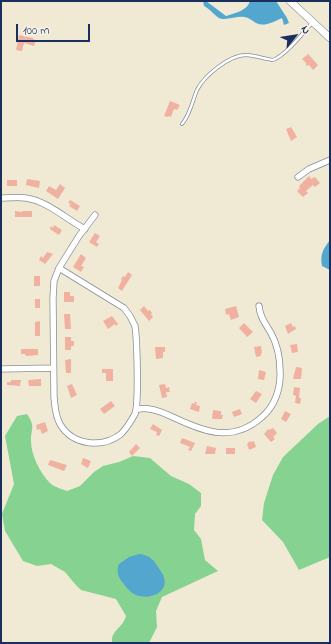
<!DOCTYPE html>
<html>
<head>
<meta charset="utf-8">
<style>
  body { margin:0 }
  #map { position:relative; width:331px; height:644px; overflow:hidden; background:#f0ead4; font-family:"Indie Flower",sans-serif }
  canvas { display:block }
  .frame { position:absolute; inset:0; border:2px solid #1b2f5e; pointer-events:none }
  .north { position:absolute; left:275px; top:16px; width:40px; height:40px; -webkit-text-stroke:3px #f7f3e8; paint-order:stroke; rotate:60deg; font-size:11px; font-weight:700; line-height:16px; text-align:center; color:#1b2f5e }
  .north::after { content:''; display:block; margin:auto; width:14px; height:18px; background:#1b2f5e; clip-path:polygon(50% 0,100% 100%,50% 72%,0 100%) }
  .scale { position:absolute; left:16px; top:24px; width:74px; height:18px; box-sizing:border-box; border:2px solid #1b2f5e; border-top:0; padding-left:5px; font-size:12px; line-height:14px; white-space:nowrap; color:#1b2f5e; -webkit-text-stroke:3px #f7f3e8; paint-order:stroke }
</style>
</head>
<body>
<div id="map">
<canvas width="331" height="644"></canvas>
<div class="frame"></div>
<div class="north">N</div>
<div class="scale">100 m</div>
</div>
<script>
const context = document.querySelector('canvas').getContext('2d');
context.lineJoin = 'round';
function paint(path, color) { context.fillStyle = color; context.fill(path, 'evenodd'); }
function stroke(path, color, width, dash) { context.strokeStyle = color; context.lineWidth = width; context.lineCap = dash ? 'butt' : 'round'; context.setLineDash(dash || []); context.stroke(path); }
paint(new Path2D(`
  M27 414C36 428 31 427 31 441 31 455 40 473 50 483 54 487 62 489 67 491L80 486 94 472 103 466 119 462 133 456 150 458 171 476 189 484 201 493V506L195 514 194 530 201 539 205 560 218 571 162 597 156 611 157 627 149 643H112C111 634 116 631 121 625 123 623 125 619 126 616L116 599 81 590 75 584 65 572 51 564 37 566 23 561 5 531 2 514 14 484 5 436 17 416Z
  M330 416V557L299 570 283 542 262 520 264 503 273 475 283 457 318 424Z`), '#86d391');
paint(new Path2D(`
  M203 1H206L226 16C235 13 247 11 250 1H276L287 18 289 23 284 25 282 18C277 20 272 23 267 24 255 27 253 18 244 17 237 16 225 21 219 18 214 15 210 9 204 6Z
  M330 240V270L322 266C320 254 323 249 330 240Z
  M139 554C150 555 154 560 160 570 161 572 164 575 164 578 169 594 146 601 134 594 130 592 126 587 123 583 118 577 116 571 119 564L129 557Z`), '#53a6ce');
paint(new Path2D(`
  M19 35 33 38V39L36 40 34 46 24 43 22 51 16 50Z
  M308 54 318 65 313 70 309 65 306 66V63L302 59Z
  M170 101 180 105 177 110 174 109 171 117 169 116 168 117 164 116Z
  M291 127 297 137 291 141 286 129Z
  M309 176 311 179 315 177 320 183 315 187 313 185 306 191 308 193 303 197 297 191 300 188 299 186Z
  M27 179 40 181 39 188 26 185Z
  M7 180H17V186H7Z
  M60 184 65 188 58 199 46 191 49 186 56 190Z
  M70 200 80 206 77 211 69 206 71 204 68 203Z
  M15 211 22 212V211H32V217H15Z
  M54 225 62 230 59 235 50 229 51 226 53 228Z
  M95 233 100 236 96 242 99 244 97 247 89 242Z
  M47 252 53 254 45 264 39 260 41 256 43 258Z
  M81 254 86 258 81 266 84 267 81 272 73 267Z
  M128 272 132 275 122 291 118 288 122 280 121 279 123 276 125 277Z
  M34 276H40V286H34Z
  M64 292H70V296H74V302H64Z
  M35 299H40V308H35Z
  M144 306 148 311 150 310 152 313 151 314 153 317 149 321 140 310Z
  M236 306 239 317 231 320 229 314 226 315 225 309Z
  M64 314H70L71 329H65Z
  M112 316 118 324 116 326 115 324 108 329 103 321Z
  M40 321V336H35V322Z
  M244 323 253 332 247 337 239 328Z
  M291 323 293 327 295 326 296 329 288 334 285 326Z
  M65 337H71V341H74V346H71V350H65Z
  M297 344 298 352 292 353 290 345Z
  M261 346 262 353H261V356L256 357 254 347Z
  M155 347H165V352H163V358L156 359Z
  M21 349H38V355L26 356 25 354H21Z
  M71 359V373H66L65 360Z
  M296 367 302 368 301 379H293Z
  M102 369H113V381H106V373H102Z
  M259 370 266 372 264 380 258 379Z
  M41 379V386H29L28 380Z
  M11 380H21L20 386 7 385V382H11Z
  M72 384 77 395 71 398 67 386Z
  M165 384 166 388 169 387 170 392H166L167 397 162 398 159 385Z
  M294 387 300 388 299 398H301L300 404 295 403 296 396 293 395Z
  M256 391 262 394 256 403 250 399Z
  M111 401 115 406 104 414 100 409Z
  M195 402H197L196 405 200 406 199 412 190 409 192 403 194 404Z
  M240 409 242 414 234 417 232 412Z
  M213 410 221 411V415H223L222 419H212Z
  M285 411 291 414 286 422 281 419Z
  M45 422 48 431 42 434 40 429 37 430 36 425Z
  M153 424 162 430 159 436 156 435 157 432 150 429Z
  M273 428 277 433 273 437 275 439 271 442 264 434 268 429 269 430Z
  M182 438 195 443 191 451 188 450 190 447 180 443Z
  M250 441 251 442 254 441 256 447 249 450 247 444Z
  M136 444 140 448 132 456 129 452Z
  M207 446 216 448 215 454H205Z
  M226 448H235V454H226Z
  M83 458 91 461 88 468 81 464Z
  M50 460 67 465 64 471 48 465Z`), '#f0b1a1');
const service = new Path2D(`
  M182 124C190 115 192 102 197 90 204 76 229 55 246 55 255 55 264 59 273 60 286 55 302 34 312 23`);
const minor = new Path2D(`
  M298 177 309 169 330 160
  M1 198C9 198 18 197 26 198 47 201 66 219 85 229
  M59 268 124 308 130 316 135 326C137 339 139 403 135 414 131 421 127 428 121 434 102 449 72 445 60 424 55 415 55 406 54 397L53 298 54 281 59 268 79 236 95 215
  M1 369 53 368
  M137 409C141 409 145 408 149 409 159 410 168 415 177 419 207 433 234 442 262 417 275 406 281 388 280 371 280 358 277 344 271 333 265 323 260 317 259 306`);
const tertiary = new Path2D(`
  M290 1 330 38`);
stroke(service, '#868c99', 4);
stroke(minor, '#868c99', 7);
stroke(tertiary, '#868c99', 8);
stroke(service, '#fff', 2.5);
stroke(minor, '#fff', 5.5);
stroke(tertiary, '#fff', 7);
</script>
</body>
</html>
